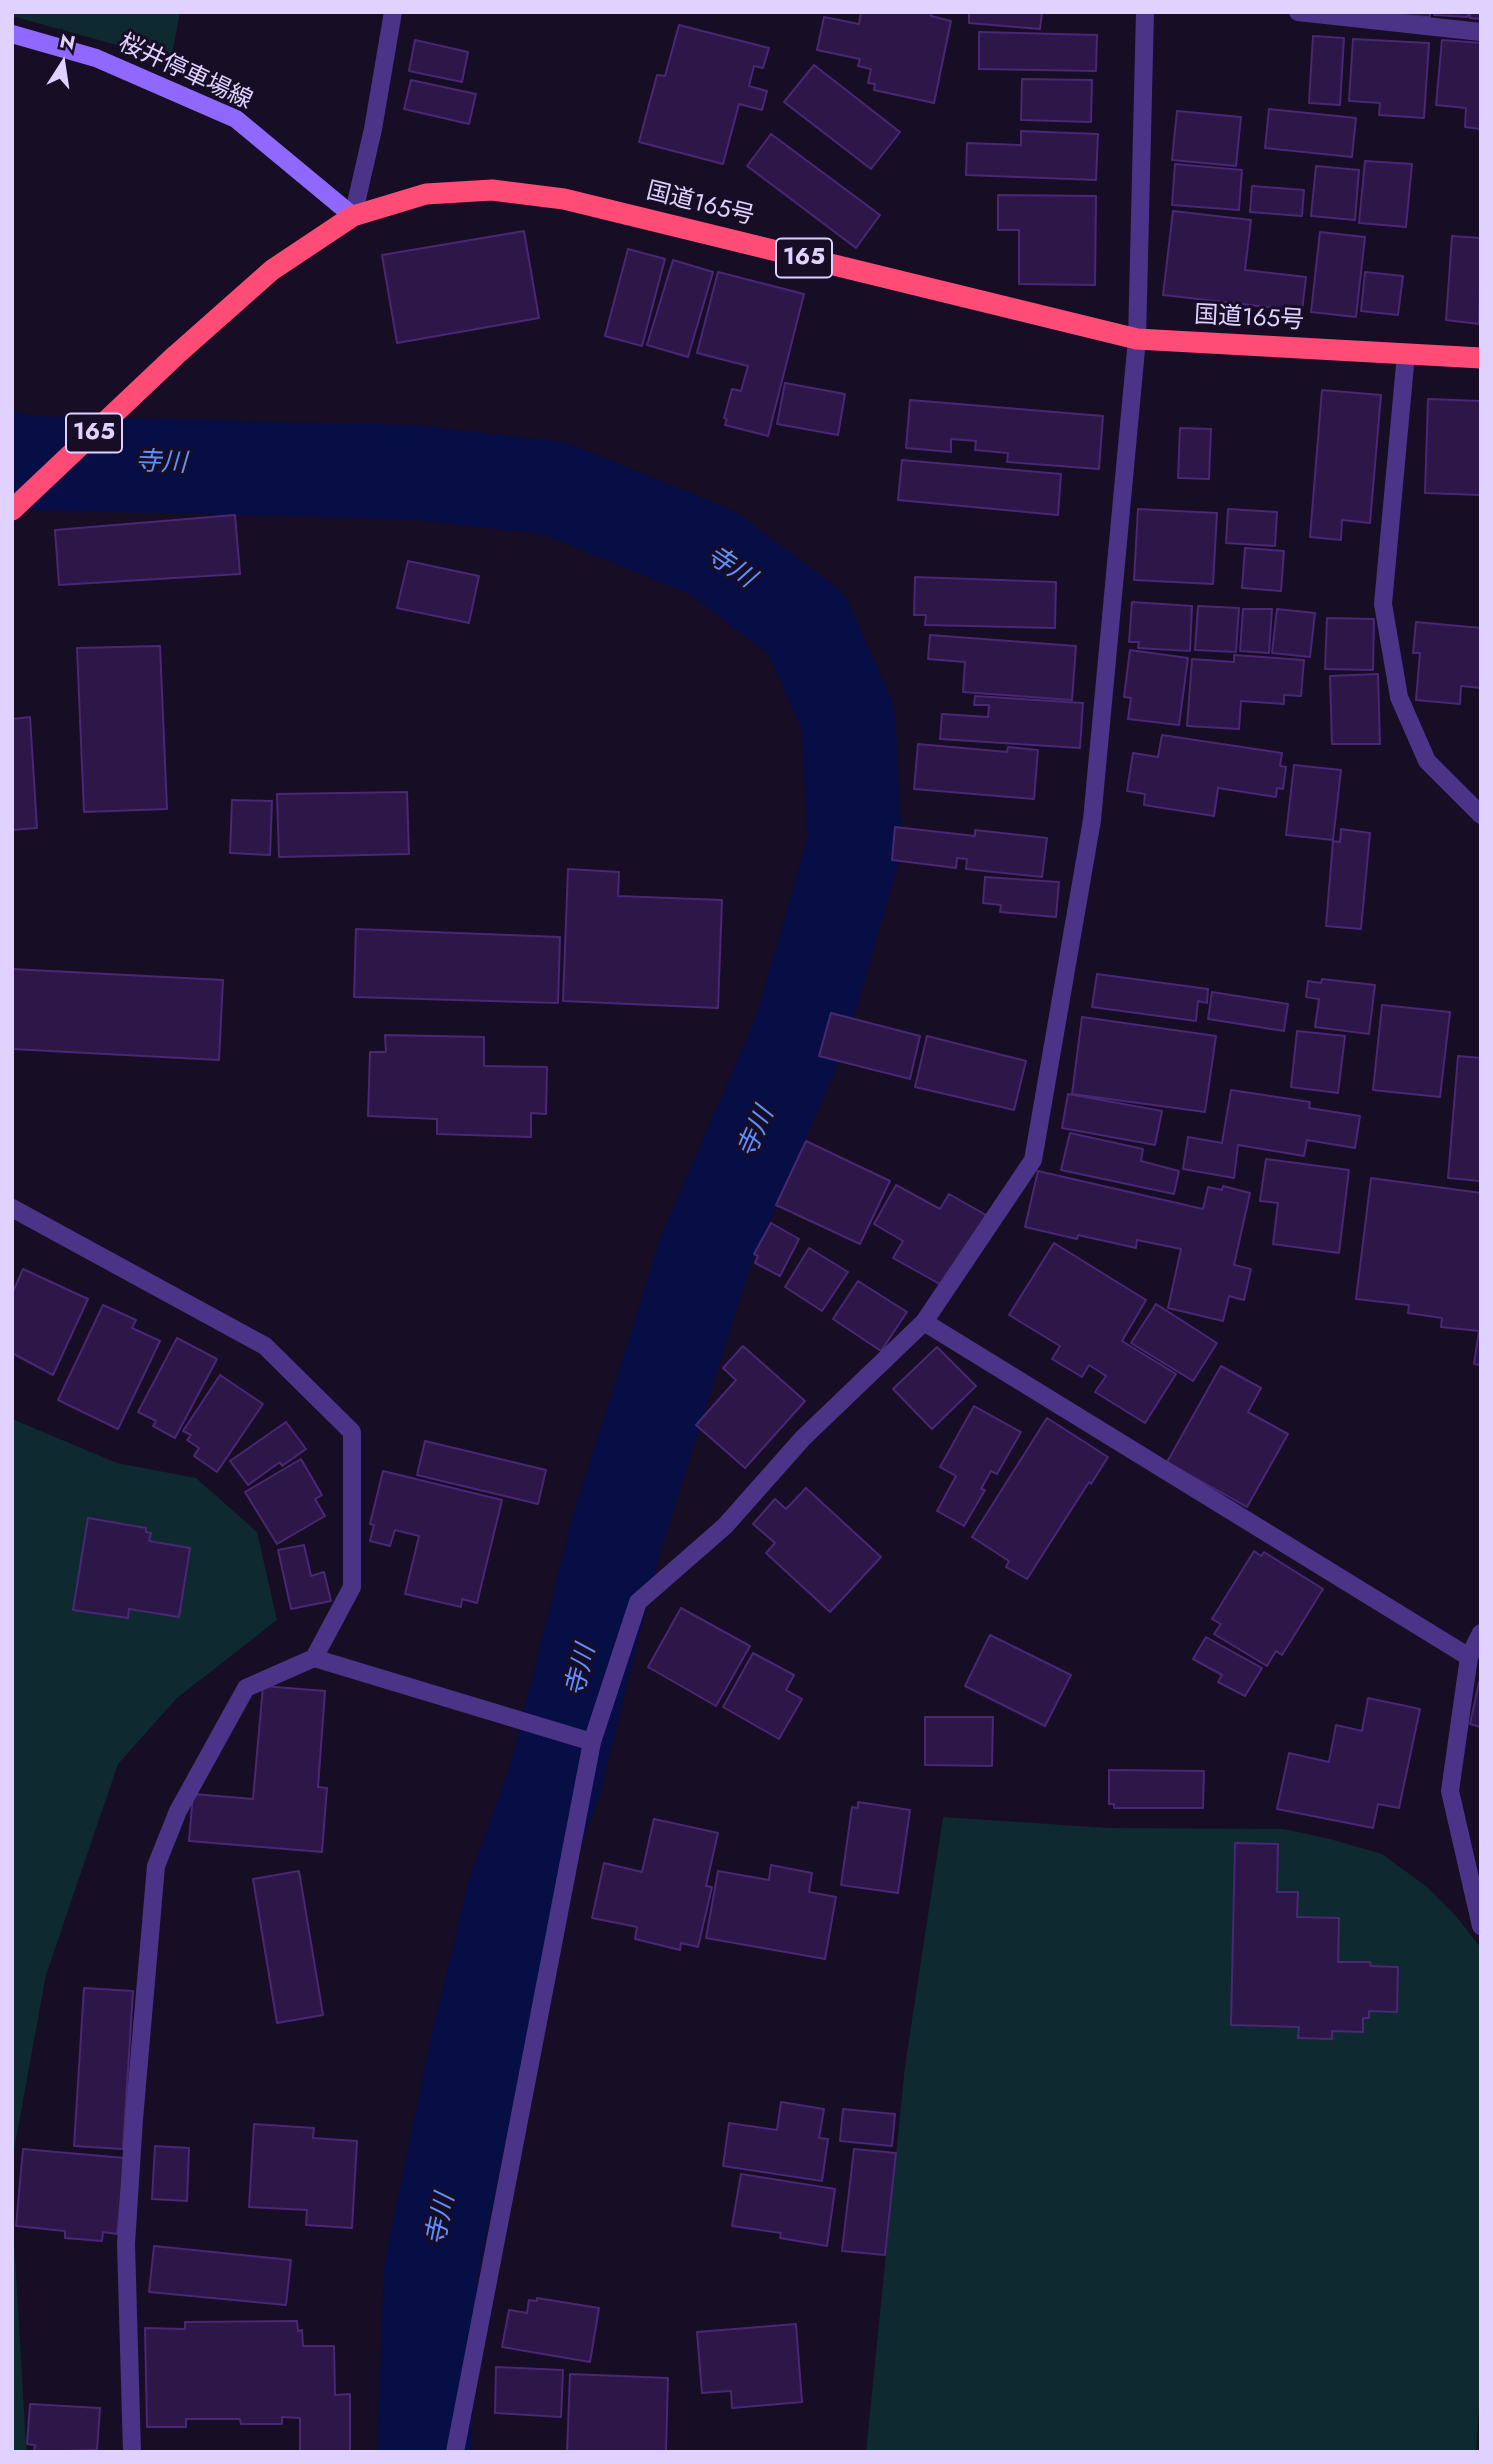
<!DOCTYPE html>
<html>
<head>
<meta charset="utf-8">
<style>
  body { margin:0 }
  #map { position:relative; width:1493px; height:2464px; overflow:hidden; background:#170d25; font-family:Jost,sans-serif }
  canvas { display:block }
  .frame { position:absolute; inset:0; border:14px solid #e1d1ff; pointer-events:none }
  .north { position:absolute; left:28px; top:28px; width:70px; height:70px; -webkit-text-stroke:5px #170d25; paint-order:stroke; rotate:12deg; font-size:19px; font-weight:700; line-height:28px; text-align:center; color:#e1d1ff }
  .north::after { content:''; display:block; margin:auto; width:24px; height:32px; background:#e1d1ff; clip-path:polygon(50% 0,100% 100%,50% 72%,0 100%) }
</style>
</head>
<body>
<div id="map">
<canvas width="1493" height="2464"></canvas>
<div class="frame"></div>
<div class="north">N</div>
</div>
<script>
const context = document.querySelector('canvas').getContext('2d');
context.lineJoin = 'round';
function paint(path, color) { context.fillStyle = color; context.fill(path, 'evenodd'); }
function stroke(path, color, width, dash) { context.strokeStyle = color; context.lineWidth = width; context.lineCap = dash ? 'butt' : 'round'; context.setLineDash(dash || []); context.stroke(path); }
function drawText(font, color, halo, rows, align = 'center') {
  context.font = font + ' Jost,"Noto Sans JP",sans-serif'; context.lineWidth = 6; context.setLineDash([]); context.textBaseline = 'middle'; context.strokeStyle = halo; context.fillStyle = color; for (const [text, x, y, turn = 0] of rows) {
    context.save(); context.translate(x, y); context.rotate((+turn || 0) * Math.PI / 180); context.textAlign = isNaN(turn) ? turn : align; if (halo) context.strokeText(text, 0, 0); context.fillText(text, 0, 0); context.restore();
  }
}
paint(new Path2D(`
  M12 12H180L171 60 12 16Z
  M12 1419 117 1463 196 1478 257 1532 277 1620 177 1698 118 1764 46 1975 12 2161Z
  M943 1817 1109 1828 1284 1829 1330 1839 1382 1854 1427 1887 1455 1915 1481 1948V2377L1476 2452H866L905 2066Z
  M12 2204 26 2446V2452H12Z`), '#0f2930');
stroke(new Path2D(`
  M12 459 31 463 410 472 554 488 711 552 806 623 848 717 855 844 800 1034 706 1250 614 1543 555 1780 513 1896 474 2062 431 2271 424 2452`), '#060e45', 94);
const building = new Path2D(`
  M861 12H932L931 16 951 21 934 103 874 90 875 84 868 83 871 69 858 66 860 59 817 50 824 17 859 24Z
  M969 12H1042L1040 29 969 23Z
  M1402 12H1430V17L1402 15Z
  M1434 12H1468V17L1434 15Z
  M1470 12H1481V19L1470 18Z
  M679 25 769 48 763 68 754 66 749 86 767 91 762 110 739 104 723 164 639 142 657 75 665 76Z
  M979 32 1097 35 1096 71 979 69Z
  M1313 36 1344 38 1340 105 1309 103Z
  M1353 39 1429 43 1424 118 1379 115 1380 103 1349 101Z
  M415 40 468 52 462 82 409 71Z
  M1442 40 1481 43V129L1465 127 1466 108 1436 105Z
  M814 65 900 132 871 169 784 102Z
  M1022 79 1092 80 1091 122 1021 120Z
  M411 80 476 94 469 124 404 109Z
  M1269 109 1356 118 1352 157 1265 148Z
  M1177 111 1241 117 1236 166 1172 160Z
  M1021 131 1098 134 1096 180 966 175 967 143 1021 145Z
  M771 134 880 215 856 248 747 166Z
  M1365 161 1412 164 1406 227 1359 223Z
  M1175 164 1242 170 1239 210 1172 205Z
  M1316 166 1359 170 1355 220 1311 216Z
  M1252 186 1304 190 1302 216 1250 212Z
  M998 195 1096 196 1095 285 1019 284V230H998Z
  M1173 211 1251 220 1245 270 1306 277 1302 311 1163 295Z
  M524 231 539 318 397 343 382 255Z
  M1320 232 1365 237 1356 317 1311 312Z
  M1452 236 1481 238 1479 324 1446 320Z
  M628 249 665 259 642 346 605 336Z
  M673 260 713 272 688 357 647 345Z
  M718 272 804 294 768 436 725 425 727 419 724 418 732 389 741 391 748 366 697 353Z
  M1365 272 1403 276 1398 315 1361 311Z
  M785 383 845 394 838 435 777 424Z
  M1322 390 1381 395 1370 523 1342 520 1341 540 1310 537Z
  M1428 399 1481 401V495L1425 493Z
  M910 400 1103 416 1099 469 1007 462 1008 453 975 450 976 441 951 439V452L906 448Z
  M1180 428 1211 429 1209 479 1178 478Z
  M902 460 1061 474 1058 515 898 500Z
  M1138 509 1217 513 1213 584 1134 580Z
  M1228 509 1277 512 1275 546 1226 543Z
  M235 515 240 574 59 585 55 530Z
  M1245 548 1284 551 1281 591 1242 588Z
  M408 561 479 576 469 623 397 608Z
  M915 577 1056 582 1055 628 925 625 926 615H914Z
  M1132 602 1192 606 1190 651 1138 648 1139 642H1129Z
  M1198 606 1239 608 1236 652 1195 650Z
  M1243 609H1272L1269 653 1240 651Z
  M1277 609 1315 613 1310 657 1272 653Z
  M1327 618 1374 619 1373 670 1325 669Z
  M1416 622 1481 628V688L1461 686 1460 704 1416 700 1420 653H1413Z
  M930 635 1076 646 1072 700 963 692 965 662 928 659Z
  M160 646 167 809 84 812 77 648Z
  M1130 650 1188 658 1179 725 1128 719 1131 698 1124 697Z
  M1234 655 1304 660 1301 696 1284 695V704L1241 701 1239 729 1187 726 1192 659 1234 662Z
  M1378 674 1380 744H1332L1330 676Z
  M975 696 1083 703 1080 748 940 739 942 714 988 717 989 705H974Z
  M30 717 37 828 12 830V719Z
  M1162 735 1282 753 1280 766 1286 767 1283 789 1277 788 1276 797 1218 788 1214 816 1144 805 1145 794 1127 791 1133 753 1158 757Z
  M918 744 1007 752 1008 747 1038 750 1034 799 914 789Z
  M1294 765 1341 770 1333 840 1286 835Z
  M407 792 409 854 279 857 277 794Z
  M232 800 272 801 270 855 230 853Z
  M895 827 975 836V830L1047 838 1042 877 966 869 967 859 957 858 956 868 892 860Z
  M1341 829 1370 833 1361 929 1326 926 1333 841 1340 842Z
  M568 869 619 872 618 896 722 900 718 1008 563 1001Z
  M985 877 1059 882 1056 917 1000 912 1001 905 983 903Z
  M356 929 560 937 558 1003 354 997Z
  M12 969 223 980 219 1060 12 1049Z
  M1097 974 1208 989 1207 1003 1198 1001 1196 1021 1092 1007Z
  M1322 979 1375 985 1369 1034 1315 1027 1319 999 1306 997 1308 981 1321 983Z
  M1212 992 1288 1004 1284 1031 1208 1019Z
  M1382 1005 1450 1012 1440 1097 1373 1090Z
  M831 1013 920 1036 910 1079 819 1056Z
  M1082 1017 1216 1036 1205 1112 1072 1094Z
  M1297 1031 1345 1036 1338 1093 1291 1087Z
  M385 1035 484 1037V1066L547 1067 546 1114 531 1113V1137L437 1134V1119L368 1116 370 1052H386Z
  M927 1036 1026 1061 1014 1110 915 1087Z
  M1458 1056 1481 1058V1181L1448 1178Z
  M1231 1090 1310 1102 1309 1108 1360 1116 1355 1148 1307 1140 1304 1156 1238 1145 1234 1178 1183 1169 1188 1137 1222 1143Z
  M1068 1094 1162 1111 1155 1145 1062 1128Z
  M1070 1133 1143 1149 1141 1161 1179 1171 1174 1194 1061 1170Z
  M806 1141 890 1181 860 1244 776 1205Z
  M1266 1159 1349 1170 1339 1253 1273 1244 1278 1203 1260 1201Z
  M1038 1171 1203 1209 1208 1187 1222 1190 1223 1186 1250 1193 1234 1265 1251 1269 1244 1300 1229 1296 1223 1321 1168 1308 1181 1249 1137 1240 1136 1248 1078 1235 1077 1239 1025 1227Z
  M1371 1178 1481 1193V1365L1474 1364 1479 1331 1441 1327 1442 1318 1408 1313 1409 1305 1356 1299Z
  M896 1185 940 1209 949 1194 986 1215 945 1287 893 1258 903 1241 874 1224Z
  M771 1223 799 1239 780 1276 755 1263 758 1256 754 1254Z
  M1054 1243 1146 1300 1122 1341 1176 1374 1145 1423 1095 1392 1106 1376 1089 1365 1082 1377 1052 1359 1060 1346 1009 1315Z
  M809 1248 848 1272 822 1311 785 1287Z
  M23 1269 88 1299 53 1375 12 1353V1294Z
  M858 1281 907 1312 881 1351 833 1319Z
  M1156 1304 1217 1343 1193 1381 1131 1343Z
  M103 1305 136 1320 132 1328 160 1341 118 1429 58 1400Z
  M177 1338 217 1359 175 1438 153 1426 156 1421 138 1412Z
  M743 1346 805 1401 745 1468 696 1425 736 1380 723 1368Z
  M937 1347 976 1386 932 1429 893 1389Z
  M1221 1366 1261 1388 1248 1412 1288 1434 1247 1507 1167 1462Z
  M220 1375 263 1404 217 1472 194 1456 199 1448 187 1440 191 1435 183 1431Z
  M974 1406 1021 1432 997 1474 991 1471 981 1489 985 1490 964 1526 937 1511 956 1476 940 1467Z
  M1047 1418 1108 1457 1091 1484 1089 1482 1027 1579 1006 1567 1009 1561 972 1537Z
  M286 1422 306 1449 282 1466 280 1462 248 1485 230 1461Z
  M425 1441 546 1470 538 1504 417 1475Z
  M301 1459 322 1495 315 1499 325 1516 277 1544 245 1492Z
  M383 1471 502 1500 477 1603 462 1599 461 1607 405 1594 419 1536 395 1530 390 1546 370 1541 374 1525 370 1524Z
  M806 1488 881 1557 830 1612 766 1553 775 1543 753 1524 775 1499 786 1509Z
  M88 1518 146 1528V1532L151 1533 149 1541 190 1548 179 1617 129 1609 128 1618 73 1610Z
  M304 1545 311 1576 324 1572 331 1601 291 1609 278 1550Z
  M1254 1551 1261 1556 1264 1552 1323 1589 1282 1655 1276 1651 1267 1666 1214 1634 1221 1624 1212 1619Z
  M681 1608 750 1646 716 1706 648 1667Z
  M990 1635 1071 1675 1045 1726 965 1686Z
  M1206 1637 1262 1668 1245 1696 1218 1682 1222 1675 1193 1659Z
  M753 1653 794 1675 786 1690 802 1699 779 1739 723 1707Z
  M1479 1682 1481 1683V1727L1470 1724Z
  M263 1686 325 1691 318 1787 327 1788 322 1852 189 1841 193 1794 253 1799Z
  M1368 1698 1420 1709 1399 1808 1378 1804 1373 1828 1277 1809 1289 1753 1329 1762 1336 1725 1362 1731Z
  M925 1717H993L992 1766 925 1765Z
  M1109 1770 1204 1771 1203 1808H1114V1804H1109Z
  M858 1802 910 1810 898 1893 841 1885 852 1807 858 1808Z
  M654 1819 718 1833 706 1886 712 1887 698 1947 681 1943 680 1950 635 1939 637 1927 592 1918 604 1863 642 1872Z
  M1235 1843 1278 1844 1277 1892H1298L1297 1917 1339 1918 1338 1962H1370L1371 1966 1398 1967 1397 2012 1369 2011V2018H1363V2032L1332 2031V2039L1298 2038 1299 2027 1231 2025Z
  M771 1865 812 1873 809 1892 836 1897 825 1959 706 1938 718 1871 769 1880Z
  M299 1871 323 2015 277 2023 253 1879Z
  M84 1988 133 1991 123 2149 74 2146Z
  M781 2102 824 2109 819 2138 828 2139 822 2181 723 2166 729 2123 777 2130Z
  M843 2109 895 2114 892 2146 840 2141Z
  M254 2124 314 2128 313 2138 357 2141 352 2228 306 2225 307 2210 249 2207Z
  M155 2146 189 2148 187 2201 152 2199Z
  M23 2149 125 2158 117 2234 103 2232 102 2241 65 2238V2231L16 2226Z
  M854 2149 896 2153 885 2255 842 2251Z
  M741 2174 835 2189 827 2246 780 2238 781 2233 732 2226Z
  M154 2246 291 2260 286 2305 149 2292Z
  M537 2298 599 2308 590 2362 502 2347 509 2310 527 2313 529 2300 537 2301Z
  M297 2321 298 2331 302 2330 303 2346H334L335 2395 350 2394V2452H300V2418L282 2417V2424H241L240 2419H186V2427H147L145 2328 185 2329V2322Z
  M796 2324 802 2402 732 2408 731 2391 702 2393 697 2332Z
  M496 2367 563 2370 561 2417 495 2413Z
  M570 2374 668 2378 666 2452H567Z
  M30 2404 100 2408 97 2450 34 2452 35 2445 27 2444Z`);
paint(building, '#2c1748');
stroke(building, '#492775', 2);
stroke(new Path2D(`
  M132 2452 126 2244 134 2119 156 1866 178 1811 246 1688 314 1658`), '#4b3488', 18);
stroke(new Path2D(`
  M1298 12 1481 32
  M353 216 373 129 393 12
  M1406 354 1383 604 1399 697 1427 761 1481 815
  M12 1208 265 1346 352 1432V1587L314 1658 592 1742
  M924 1322 1469 1657 1450 1791 1481 1926
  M1469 1657 1481 1633
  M455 2452 592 1742 638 1602 725 1526 803 1438 924 1322 1033 1160 1092 820 1137 339 1145 12`), '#4b3488', 18);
stroke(new Path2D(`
  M12 34 96 58 236 119 353 216`), '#8f68ff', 18);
stroke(new Path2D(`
  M12 510 176 355 272 270 353 216 426 194 492 190 564 199 1137 339 1481 358`), '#ff4c77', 21);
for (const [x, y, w] of [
  [804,258,56],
  [94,433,56]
]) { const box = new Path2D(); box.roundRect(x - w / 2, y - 19.5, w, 39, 5); context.fillStyle = '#170d25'; context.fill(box); stroke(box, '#e1d1ff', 2); }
drawText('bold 23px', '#e1d1ff', null, [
  ["165",804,258],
  ["165",94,433]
]);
drawText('24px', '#e1d1ff', '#170d25', [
  ["桜井停車場線",185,73,25],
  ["国道165号",700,205,14],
  ["国道165号",1249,319,3]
]);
drawText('italic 26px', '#5f8fff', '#170d25', [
  ["寺川",161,464,2],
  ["寺川",730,568,34],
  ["寺川",757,1133,-66],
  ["寺川",582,1671,-76],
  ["寺川",442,2220,-78]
]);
</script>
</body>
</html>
